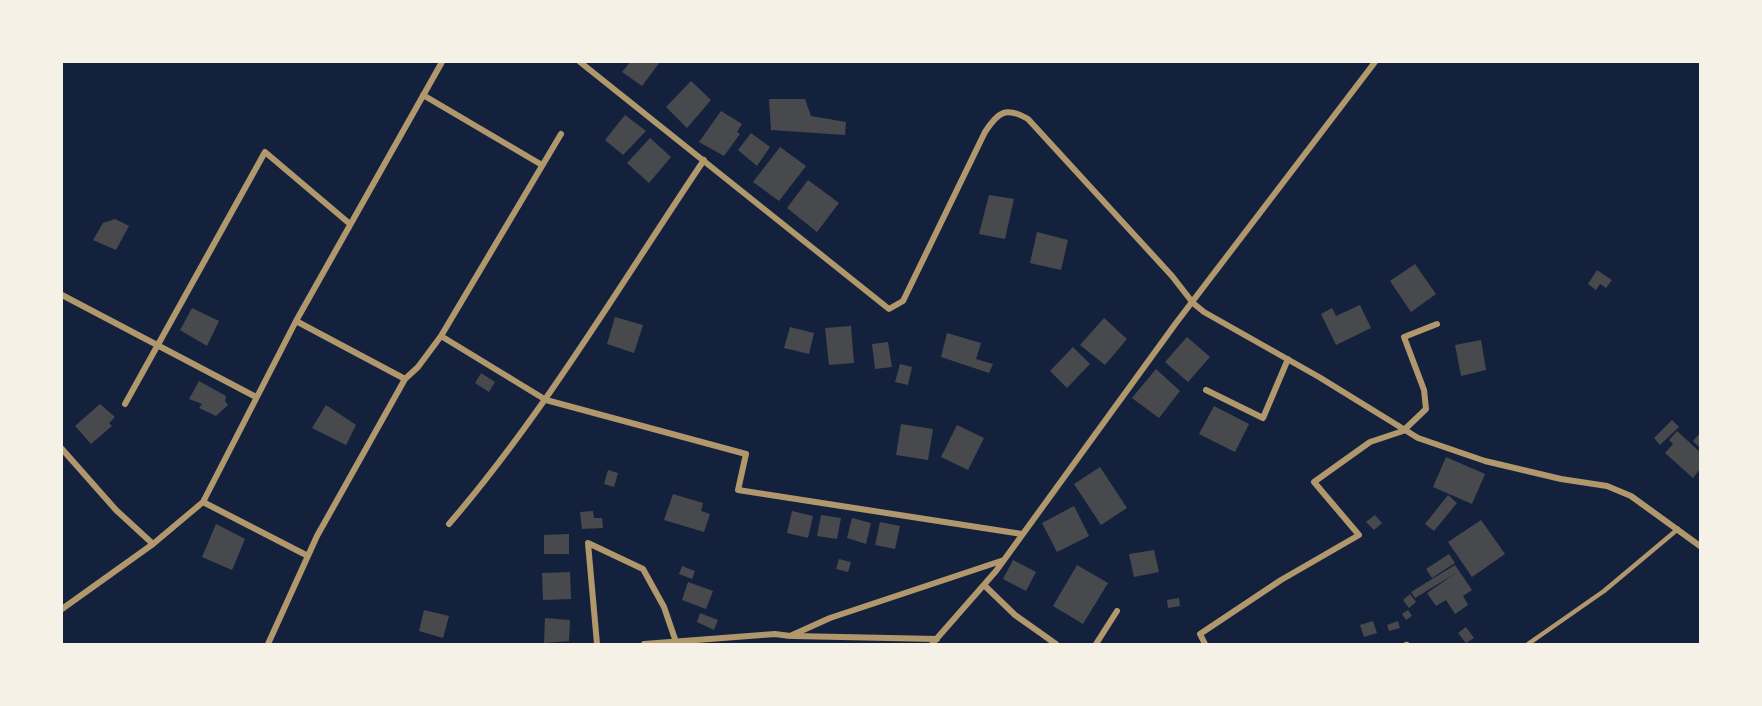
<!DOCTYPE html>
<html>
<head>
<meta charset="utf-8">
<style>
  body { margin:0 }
  #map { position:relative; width:1762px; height:706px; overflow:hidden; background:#14213d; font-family:"Work Sans",sans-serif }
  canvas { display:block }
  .frame { position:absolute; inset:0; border:63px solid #f6f1e7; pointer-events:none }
</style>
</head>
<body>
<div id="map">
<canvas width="1762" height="706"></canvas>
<div class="frame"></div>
</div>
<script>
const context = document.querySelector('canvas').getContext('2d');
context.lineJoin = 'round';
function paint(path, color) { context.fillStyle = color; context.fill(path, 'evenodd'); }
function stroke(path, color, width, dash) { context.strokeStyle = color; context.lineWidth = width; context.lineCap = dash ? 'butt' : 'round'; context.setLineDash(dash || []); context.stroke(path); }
paint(new Path2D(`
  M630 62H660L642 86 622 72Z
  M691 81 711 100 687 128 666 107Z
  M769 99H805L811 116 846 122 845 135 771 130Z
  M721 111 742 124 737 132 740 134 724 156 699 142Z
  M625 115 646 131 623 155 605 140Z
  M751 133 770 147 757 166 738 150Z
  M650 138 671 157 649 183 627 163Z
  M780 147 806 166 779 201 753 182Z
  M808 180 839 203 817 232 787 208Z
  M989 195 1014 199 1005 239 979 234Z
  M115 219 129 226 116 250 93 240 103 223Z
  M1037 232 1068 240 1061 270 1030 263Z
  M1415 264 1436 294 1411 312 1390 281Z
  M1597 270 1612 280 1606 288 1600 284 1596 290 1588 284Z
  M1360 305 1371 328 1336 345 1321 314 1332 308 1336 316Z
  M192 308 219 321 207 346 180 330Z
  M615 317 643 325 634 353 607 344Z
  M1104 318 1127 339 1105 365 1080 345Z
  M851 326 854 363 829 365 825 328Z
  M790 327 814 333 809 354 784 348Z
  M947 333 981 343 976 359 993 364 989 373 941 357Z
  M1187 337 1210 357 1188 382 1165 362Z
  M1481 340 1486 370 1461 376 1455 345Z
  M888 342 892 367 875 369 872 344Z
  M1073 347 1090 364 1067 388 1050 371Z
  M900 364 912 367 908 385 895 382Z
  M1156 369 1180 391 1159 418 1132 398Z
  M481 373 495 382 489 392 475 383Z
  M199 381 226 396 225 401 228 405 216 416 199 408 202 404 189 399Z
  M100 404 115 417 109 423 112 426 91 444 75 426Z
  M326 405 356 425 346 445 312 428Z
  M1214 406 1249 424 1235 452 1199 434Z
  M1672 420 1679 427 1660 445 1654 438Z
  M901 424 933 429 928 460 896 455Z
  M957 425 984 438 968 470 941 457Z
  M1677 431 1700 452V469L1693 478 1665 453 1673 444 1669 440Z
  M1700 433V448L1693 441Z
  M1446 457 1485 474 1472 504 1433 487Z
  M1100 467 1127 508 1101 525 1074 484Z
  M608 470 618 473 614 487 604 484Z
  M673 494 703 503 701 511 710 514 704 532 664 520Z
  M1448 495 1457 503 1434 531 1425 524Z
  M1074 506 1089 536 1057 552 1042 523Z
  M593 511 594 518H602L603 528 582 529 580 512Z
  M792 511 813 516 808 538 787 533Z
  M821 515 841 518 837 539 817 536Z
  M1375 515 1382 523 1374 530 1366 522Z
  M852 518 871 523 866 544 847 538Z
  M1481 520 1505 554 1472 577 1448 542Z
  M880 522 900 526 895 549 875 545Z
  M216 524 245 539 232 570 202 557Z
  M569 534V554H544V535Z
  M1154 550 1159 572 1134 577 1129 554Z
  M1449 554 1455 563 1432 578 1426 569Z
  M839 559 851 562 848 572 836 569Z
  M1013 560 1036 572 1026 591 1003 579Z
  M1077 565 1108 583 1083 624 1053 606Z
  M1455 565 1472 590 1463 596 1468 605 1455 614 1446 600 1436 606 1427 593 1456 573 1415 598 1411 592Z
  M682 566 695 571 692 579 679 574Z
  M570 572 571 599 543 600 542 573Z
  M688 582 713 591 706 609 682 600Z
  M1410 594 1416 602 1409 608 1403 600Z
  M1179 598 1180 606 1168 608 1167 600Z
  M424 610 449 616 443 638 419 631Z
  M1408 610 1412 616 1406 620 1402 614Z
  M700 613 718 620 714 630 697 622Z
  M545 618 570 620 569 641 544 643Z
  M1373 621 1377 633 1364 637 1360 625Z
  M1398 621 1400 628 1389 631 1387 625Z
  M1466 627 1474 638 1466 643 1458 633Z`), '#48494c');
stroke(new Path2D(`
  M1406 644H1407
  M1528 644 1604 591 1678 529`), '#b1986c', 4.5);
stroke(new Path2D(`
  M580 62 889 309 903 301 985 132C998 112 1006 106 1028 119L1172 276 1193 303 1204 312 1319 377 1418 438 1485 461 1561 479 1607 486 1631 496 1700 546
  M423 95 542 165
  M561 134 441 336 546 400 746 454 738 490 1022 534
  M62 295 256 397
  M296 321 405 379 418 367 441 336
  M1206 390 1263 418 1288 359
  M125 404 265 152 350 224
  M62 449 116 510 153 544 203 502 308 556
  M203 502 296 321 442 62
  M449 524C546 411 621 283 704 160
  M984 585 1015 615 1056 644
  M62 609 153 544
  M793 636 937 639
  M268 644 317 536 405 379
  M597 644 588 543 643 569 664 607 676 642
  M644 644 775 634 790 636 830 618 1004 560
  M932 644 996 571 1176 323 1375 62
  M1096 644 1117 611
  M1205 644 1200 634 1281 580 1359 535 1314 482 1370 442 1403 431 1426 409 1424 390 1404 337 1437 324`), '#b1986c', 6);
</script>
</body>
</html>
